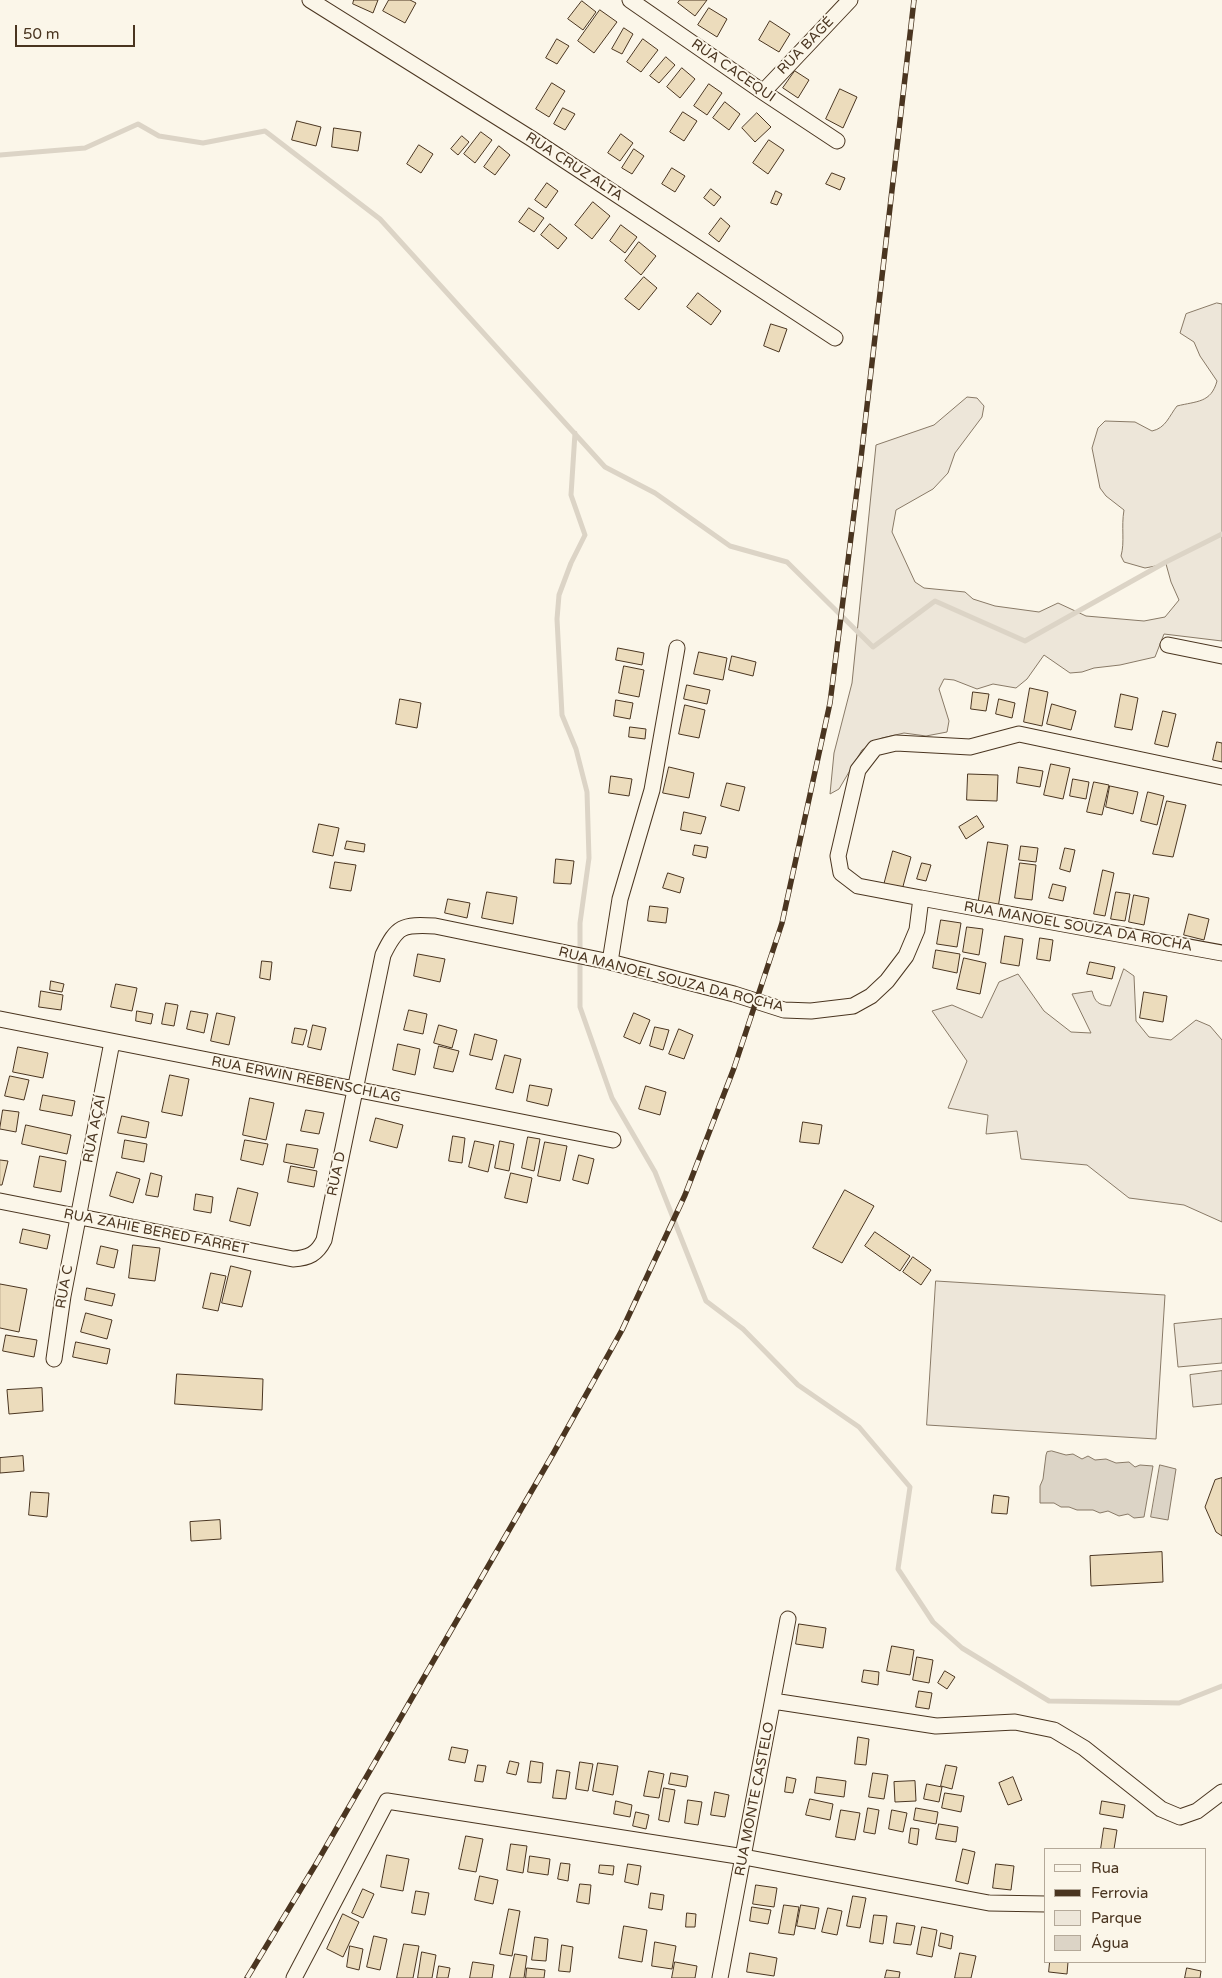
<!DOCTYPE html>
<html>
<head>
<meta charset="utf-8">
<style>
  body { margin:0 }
  #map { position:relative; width:1222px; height:1978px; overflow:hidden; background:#fbf6e9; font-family:"Varela Round",sans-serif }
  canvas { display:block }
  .legend { position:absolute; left:1044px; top:1848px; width:162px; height:115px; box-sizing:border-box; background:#fbf6e9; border:1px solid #b4a999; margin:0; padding:6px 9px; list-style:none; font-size:15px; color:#4a3520 }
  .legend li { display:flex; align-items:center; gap:10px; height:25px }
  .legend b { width:25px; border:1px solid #b4a999 }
  .scale { position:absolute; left:15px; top:25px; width:120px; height:22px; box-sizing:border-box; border:2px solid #4a3520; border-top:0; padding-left:6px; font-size:15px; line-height:18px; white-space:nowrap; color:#4a3520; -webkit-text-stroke:4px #fbf6e9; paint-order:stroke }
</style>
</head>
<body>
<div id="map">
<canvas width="1222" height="1978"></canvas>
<ul class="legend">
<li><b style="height:6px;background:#fbf6e9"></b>Rua</li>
<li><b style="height:6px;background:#4a3520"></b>Ferrovia</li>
<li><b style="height:14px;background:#ede6d9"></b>Parque</li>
<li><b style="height:14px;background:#dcd4c6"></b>Água</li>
</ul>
<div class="scale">50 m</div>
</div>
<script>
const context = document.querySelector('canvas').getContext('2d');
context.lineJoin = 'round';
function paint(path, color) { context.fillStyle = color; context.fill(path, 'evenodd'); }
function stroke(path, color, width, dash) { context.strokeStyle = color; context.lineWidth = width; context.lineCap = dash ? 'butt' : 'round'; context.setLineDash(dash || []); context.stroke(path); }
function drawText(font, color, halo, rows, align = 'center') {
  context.font = font + ' "Varela Round",sans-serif'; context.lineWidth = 4; context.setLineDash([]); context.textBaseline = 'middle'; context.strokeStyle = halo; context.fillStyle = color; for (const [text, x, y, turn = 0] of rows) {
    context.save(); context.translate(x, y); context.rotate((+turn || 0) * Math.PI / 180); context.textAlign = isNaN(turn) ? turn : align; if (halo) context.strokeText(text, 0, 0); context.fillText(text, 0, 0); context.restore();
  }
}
const green = new Path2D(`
  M1217 303 1222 304V641L1164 634 1155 657 1120 665 1094 668 1082 672 1070 673 1044 655 1027 679 1016 688 993 684 977 689 954 680 944 679 939 689 949 721 947 732 926 736 904 733 882 738 862 750 839 789 830 794 834 753 852 683 876 445 934 425 967 397 977 398 984 406 982 417 955 453 948 473 933 489 896 510 892 532 915 582 924 588 965 592 973 599 995 606 1039 612 1058 603 1086 616 1144 621 1165 617 1179 600 1171 582 1166 564 1145 568 1124 562 1121 556C1125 542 1121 527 1124 510L1106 496 1100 488 1092 448 1098 428 1105 421 1135 422 1152 431C1166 428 1169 416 1177 406 1197 401 1211 403 1217 381L1200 356 1194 342 1180 333 1186 314Z
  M1124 969 1134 976 1136 1021 1149 1037 1171 1040 1196 1020 1210 1026 1222 1040V1222L1184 1205 1129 1198 1087 1165 1021 1159 1017 1131 986 1134 988 1115 948 1108 967 1061 932 1011 952 1005 982 1018 999 982 1018 974 1044 1011 1071 1032 1091 1033 1072 994 1092 991C1095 1002 1098 1005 1110 1006Z
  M936 1281 1165 1295 1156 1439 927 1425Z
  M1222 1319V1363L1178 1367 1174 1324Z
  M1222 1371V1404L1193 1407 1190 1375Z`);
paint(green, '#ede6d9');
stroke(green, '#887966', 1);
const water = new Path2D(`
  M1052 1451 1066 1455 1073 1454 1082 1459 1088 1456 1095 1460 1106 1459 1116 1463 1129 1462 1135 1467 1140 1465 1153 1466 1144 1517 1134 1518 1128 1514 1119 1516 1108 1511 1100 1513 1093 1510H1077L1069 1507H1061L1054 1503H1040V1486L1043 1479 1046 1455 1047 1452Z
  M1160 1465 1176 1469 1168 1520 1151 1517Z`);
paint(water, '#dcd4c6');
stroke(water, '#887966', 1);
stroke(new Path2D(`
  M0 155 85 148 138 124 159 136 203 143 265 131 380 219 605 467 655 493 730 546 787 562 873 647 935 601 1025 641 1166 562 1222 534
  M575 433 571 495 585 535 571 563 559 595 557 619 562 715 576 749 587 792 589 858 580 923V1007L612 1098 655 1172 706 1301 743 1329 798 1385 859 1427 910 1487 898 1569 933 1622 962 1648 1049 1701 1179 1703 1222 1686`), '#dcd4c6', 5);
const building = new Path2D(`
  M354 0H378L373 13 353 4Z
  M389 0H410L416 3 405 23 383 11Z
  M680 0H707L695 16 678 3Z
  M582 1 596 12 583 30 568 19Z
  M709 8 727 19 717 37 698 25Z
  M600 10 617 22 594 53 578 41Z
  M770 21 790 34 779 52 759 40Z
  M624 28 633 34 622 54 612 49Z
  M557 39 569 46 557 64 546 58Z
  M643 39 658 50 641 72 627 62Z
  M666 57 675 65 659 83 650 76Z
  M682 68 695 79 680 98 667 87Z
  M795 71 809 80 798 98 783 88Z
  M552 83 565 91 549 117 536 109Z
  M709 84 722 93 707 115 694 106Z
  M840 89 857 97 843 128 826 119Z
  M725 102 740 114 729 130 713 118Z
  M563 108 575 114 565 130 554 124Z
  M683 112 697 121 684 141 670 132Z
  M757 113 771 127 755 142 742 128Z
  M297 121 321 127 316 146 292 140Z
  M334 128 361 132 358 151 332 147Z
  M481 132 492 140 475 163 464 154Z
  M621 134 633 143 620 161 608 153Z
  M462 136 469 142 458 155 451 149Z
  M769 140 784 150 768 174 753 163Z
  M419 145 433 154 421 173 407 164Z
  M499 146 510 155 495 175 484 167Z
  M634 149 644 156 632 174 622 168Z
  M672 168 685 176 675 192 662 184Z
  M832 173 845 178 840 190 826 184Z
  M547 183 558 191 546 208 535 200Z
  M711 189 721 197 714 206 704 198Z
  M776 191 782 194 777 205 771 203Z
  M593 202 610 216 592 239 575 225Z
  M529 208 544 218 534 232 519 222Z
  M721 218 730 226 719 242 709 234Z
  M550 224 567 238 558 249 541 235Z
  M621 225 637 237 625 253 610 241Z
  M639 242 656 256 641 275 625 261Z
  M644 277 657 288 639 310 625 299Z
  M698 293 721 311 711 325 687 307Z
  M771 324 787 329 779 352 764 346Z
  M618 648 644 653 642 665 616 660Z
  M699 652 727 658 723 680 694 674Z
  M732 656 756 662 753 676 729 670Z
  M624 666 644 670 639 697 619 693Z
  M687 685 710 690 707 704 684 699Z
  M1030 688 1048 692 1042 726 1024 722Z
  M973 692 989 694 986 711 971 709Z
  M1121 694 1138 698 1132 730 1115 727Z
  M400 699 421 703 417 728 396 724Z
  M999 699 1015 703 1012 718 996 714Z
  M616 700 633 703 630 719 614 716Z
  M1052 704 1076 711 1071 730 1047 724Z
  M685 705 705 710 699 738 679 734Z
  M1163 711 1176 714 1168 747 1155 744Z
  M630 727 646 729 645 739 629 737Z
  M1217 742 1222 743V762L1213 760Z
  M1051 764 1070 768 1063 799 1044 795Z
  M669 767 694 773 689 798 663 793Z
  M1019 767 1043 771 1040 787 1017 783Z
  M968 774 998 775 997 801 967 800Z
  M611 776 632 779 629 796 609 793Z
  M1073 779 1089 782 1086 799 1070 796Z
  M1094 782 1109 785 1102 815 1087 812Z
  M727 783 745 787 739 811 721 806Z
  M1110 786 1138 792 1133 814 1106 807Z
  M1148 792 1164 796 1157 825 1141 821Z
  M1167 801 1186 805 1173 857 1153 854Z
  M684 812 706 817 701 834 681 830Z
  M977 816 984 827 966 839 959 827Z
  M319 824 339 828 333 856 313 852Z
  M347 841 365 844 364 852 345 849Z
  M988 842 1008 845 998 908 978 905Z
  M695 845 708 847 706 858 693 855Z
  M1021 846 1038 848 1036 862 1019 860Z
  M1065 848 1075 850 1070 872 1060 869Z
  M893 851 911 857 902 890 884 885Z
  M556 859 574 861 571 884 554 883Z
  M335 862 356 865 351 891 330 888Z
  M922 863 931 865 926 881 917 879Z
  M1020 863 1036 865 1032 900 1015 898Z
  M1103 870 1114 873 1105 916 1094 914Z
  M668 873 684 878 680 893 663 888Z
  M1053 884 1066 887 1063 901 1049 898Z
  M487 892 517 897 513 924 482 918Z
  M1116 892 1130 894 1125 921 1111 919Z
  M1134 895 1149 898 1144 925 1129 922Z
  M448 899 470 903 467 918 445 913Z
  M650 906 668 908 666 923 648 921Z
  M1189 914 1209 919 1204 940 1184 935Z
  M941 920 961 923 957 947 937 944Z
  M967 927 983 929 979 955 963 952Z
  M1005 936 1023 939 1019 966 1001 963Z
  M1040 938 1053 940 1050 961 1037 959Z
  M936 950 960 954 957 973 933 968Z
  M418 954 445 959 440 982 414 976Z
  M964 958 986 963 980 994 957 989Z
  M262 961 272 962 270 980 260 978Z
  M1090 962 1115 967 1112 979 1087 974Z
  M51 981 64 984 62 992 50 990Z
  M116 984 137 988 132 1011 111 1007Z
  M41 991 63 995 61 1010 39 1007Z
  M1144 992 1167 996 1163 1022 1140 1018Z
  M166 1003 178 1005 174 1026 162 1024Z
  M409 1010 427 1014 423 1034 404 1030Z
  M137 1011 153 1014 151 1024 136 1021Z
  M191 1011 208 1014 204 1033 187 1029Z
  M217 1013 235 1017 229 1045 211 1041Z
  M634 1013 650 1020 640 1044 624 1037Z
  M313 1025 326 1028 321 1050 308 1047Z
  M439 1025 457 1030 452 1048 434 1043Z
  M655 1027 669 1030 663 1050 650 1046Z
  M295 1028 307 1030 303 1045 292 1043Z
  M679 1029 693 1035 684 1059 669 1054Z
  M475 1034 497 1040 492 1060 470 1055Z
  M398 1044 420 1049 415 1075 393 1070Z
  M439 1046 459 1051 453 1072 434 1068Z
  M18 1047 48 1053 43 1078 13 1072Z
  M505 1055 521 1059 513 1093 496 1089Z
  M170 1075 189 1079 182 1116 162 1112Z
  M10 1076 29 1080 24 1100 5 1096Z
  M530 1085 552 1089 548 1106 527 1101Z
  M646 1086 666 1092 660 1115 639 1109Z
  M43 1095 75 1101 72 1116 40 1110Z
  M250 1098 274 1103 266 1140 243 1135Z
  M3 1110 19 1112 16 1132 0 1129Z
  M306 1110 324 1113 319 1134 301 1131Z
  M122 1116 149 1122 146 1138 118 1133Z
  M376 1118 403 1125 397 1148 370 1141Z
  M803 1122 822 1125 819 1144 800 1142Z
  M26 1125 71 1135 67 1154 22 1144Z
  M453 1136 465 1138 462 1163 449 1161Z
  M528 1137 540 1139 534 1171 522 1168Z
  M125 1140 147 1144 144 1162 122 1158Z
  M245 1140 268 1144 263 1165 241 1160Z
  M475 1141 494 1145 488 1172 469 1167Z
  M500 1141 514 1144 509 1171 495 1168Z
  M545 1142 567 1146 560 1181 538 1176Z
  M287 1144 318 1149 314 1168 284 1162Z
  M579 1155 594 1159 588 1184 573 1180Z
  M40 1156 66 1161 61 1192 34 1187Z
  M0 1160 8 1161 2 1185H0Z
  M291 1166 317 1171 314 1187 288 1182Z
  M117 1172 140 1179 133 1203 110 1196Z
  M151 1173 162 1176 158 1197 146 1195Z
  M511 1173 532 1178 527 1203 505 1198Z
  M238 1188 258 1193 250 1226 230 1221Z
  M845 1190 874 1206 842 1263 813 1248Z
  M196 1194 213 1197 211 1213 194 1210Z
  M23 1229 50 1235 47 1249 20 1243Z
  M875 1232 910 1256 900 1271 865 1246Z
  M133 1245 160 1248 155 1281 129 1278Z
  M101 1246 118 1250 114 1268 97 1264Z
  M913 1257 931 1270 921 1285 903 1272Z
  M231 1266 251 1271 242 1307 222 1303Z
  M211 1273 226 1276 218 1311 203 1308Z
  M0 1284 27 1289 19 1332 0 1328Z
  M87 1288 115 1294 112 1306 85 1300Z
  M86 1313 112 1320 107 1339 81 1332Z
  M6 1335 37 1340 34 1357 3 1351Z
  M76 1342 110 1349 107 1364 73 1357Z
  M177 1374 263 1379 262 1410 175 1404Z
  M42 1388 43 1411 9 1414 7 1390Z
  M23 1456 24 1471 0 1473V1458Z
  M1222 1478V1536L1216 1532 1205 1507 1215 1480Z
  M31 1492 49 1493 47 1517 29 1515Z
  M994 1495 1009 1497 1007 1514 992 1513Z
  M220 1520 221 1539 191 1541 190 1522Z
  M1162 1552 1163 1582 1091 1586 1090 1556Z
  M799 1624 826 1628 823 1648 796 1644Z
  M892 1646 914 1650 910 1675 887 1671Z
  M917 1657 933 1660 929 1683 913 1680Z
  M864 1670 879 1672 878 1685 862 1682Z
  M945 1671 955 1677 947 1689 938 1683Z
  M919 1691 932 1693 929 1709 916 1707Z
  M858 1737 869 1739 866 1765 855 1764Z
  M452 1747 468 1750 465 1763 449 1760Z
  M510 1761 519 1763 516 1775 507 1773Z
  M531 1761 543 1763 541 1783 528 1782Z
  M580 1762 593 1764 588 1791 576 1789Z
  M598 1763 618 1766 613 1795 593 1791Z
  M478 1765 486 1766 483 1782 475 1781Z
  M946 1765 957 1767 952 1789 941 1786Z
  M557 1770 570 1772 566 1799 553 1798Z
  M649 1771 664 1774 659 1798 644 1796Z
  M671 1773 688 1776 686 1787 669 1784Z
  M873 1773 888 1775 884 1799 869 1797Z
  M787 1777 796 1779 793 1793 785 1792Z
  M817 1777 846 1781 844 1797 815 1793Z
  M1013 1777 1022 1800 1008 1805 999 1783Z
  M915 1781 916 1801 895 1802 894 1782Z
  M927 1784 942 1787 939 1802 924 1799Z
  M664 1788 675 1790 669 1822 659 1820Z
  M715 1792 729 1795 725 1817 711 1815Z
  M945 1793 964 1796 961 1812 942 1808Z
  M810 1799 833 1804 830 1820 806 1815Z
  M688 1800 702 1802 698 1825 685 1823Z
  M616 1801 632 1805 630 1817 614 1814Z
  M1102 1801 1125 1805 1123 1818 1100 1814Z
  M868 1808 879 1810 875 1834 864 1832Z
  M916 1808 938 1812 936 1824 914 1820Z
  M841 1810 860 1813 855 1840 836 1837Z
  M892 1810 907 1813 903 1832 889 1829Z
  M636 1812 649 1815 646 1829 633 1826Z
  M939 1824 958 1827 956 1842 936 1839Z
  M911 1828 919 1829 917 1845 909 1843Z
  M1104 1828 1117 1830 1114 1849H1101Z
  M466 1836 483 1839 476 1872 459 1869Z
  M511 1844 527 1846 523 1873 507 1870Z
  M963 1849 975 1852 968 1884 956 1881Z
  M387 1855 409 1859 403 1891 381 1887Z
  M530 1856 550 1859 548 1875 528 1872Z
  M561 1863 570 1864 568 1881 558 1879Z
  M628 1864 641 1866 638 1885 625 1882Z
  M996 1864 1014 1866 1011 1890 993 1888Z
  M600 1865 614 1866 613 1875 599 1873Z
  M480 1876 498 1880 493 1904 475 1900Z
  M580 1884 591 1885 589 1904 577 1902Z
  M756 1885 777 1888 774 1907 753 1904Z
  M363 1889 374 1894 363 1918 352 1913Z
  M416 1891 429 1893 425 1915 412 1913Z
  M651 1893 664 1895 662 1910 649 1908Z
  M853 1896 866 1898 860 1928 847 1926Z
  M784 1905 799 1907 794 1935 779 1933Z
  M801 1905 819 1908 815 1929 797 1926Z
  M752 1907 771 1910 768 1924 750 1921Z
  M828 1908 842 1911 837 1935 822 1932Z
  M509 1909 520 1911 512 1956 500 1954Z
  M687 1913 696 1914 695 1927H686Z
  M343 1914 359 1922 343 1957 327 1949Z
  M874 1915 887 1916 883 1944 870 1942Z
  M897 1923 915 1926 911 1945 894 1943Z
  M624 1926 647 1930 642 1962 619 1958Z
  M922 1927 937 1930 932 1957 917 1954Z
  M941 1933 953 1936 951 1949 939 1946Z
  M374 1936 387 1939 380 1970 367 1967Z
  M535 1937 548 1939 546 1961 532 1960Z
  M655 1942 676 1946 672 1969 652 1966Z
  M404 1944 419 1946 413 1978H397Z
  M562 1945 573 1947 570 1972 559 1971Z
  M350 1946 363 1949 359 1970 347 1967Z
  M422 1952 436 1955 432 1978H418Z
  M750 1953 777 1958 774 1976 747 1972Z
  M960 1953 976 1956 971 1978H955Z
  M515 1954 527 1956 524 1978H510Z
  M473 1962 494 1965 492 1978H470Z
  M675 1962 697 1966 695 1978H672Z
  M1050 1962H1068L1067 1974 1049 1972Z
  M439 1966 450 1968 448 1978H437Z
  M527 1968 545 1970 544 1978H526Z
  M1187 1968 1201 1971 1200 1978H1185Z
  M887 1970 900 1972 899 1978H885Z`);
paint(building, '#ecdcbc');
stroke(building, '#4a3520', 1);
const minor = new Path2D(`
  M310 0 532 139 835 338
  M630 0 763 92 837 141
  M763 92 850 0
  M1168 645 1222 656
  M921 898 858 886 841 873 838 856 858 770 875 748 896 743 970 747 1019 734 1222 777
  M610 962 620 899 652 790 677 648
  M0 1019 613 1140
  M0 1201 293 1259C309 1258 317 1254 324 1240L383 955C397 926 402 924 435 926L610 962 734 994 784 1010 811 1011 853 1006 871 996 887 981 906 956 917 930 921 898 1222 953
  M54 1359 63 1296 112 1042
  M773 1701 936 1726 1015 1722 1054 1730 1084 1748 1161 1809 1180 1817 1197 1811 1222 1792
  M294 1978 387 1801 744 1857 989 1903 1046 1904
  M720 1978 788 1619`);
stroke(minor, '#4a3520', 17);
stroke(minor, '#fbf6e9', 15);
const rail = new Path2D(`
  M247 1978 316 1864 553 1454 622 1330 685 1195 734 1068 782 923 830 703 861 458 914 0`);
stroke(rail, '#4a3520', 5.5);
stroke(rail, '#fbf6e9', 4, [11]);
drawText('14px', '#4a3520', '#fbf6e9', [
  ["RUA BAGÉ",806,46,-46],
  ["RUA CACEQUI",733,71,35],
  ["RUA CRUZ ALTA",574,167,33],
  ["RUA MANOEL SOUZA DA ROCHA",1078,927,10],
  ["RUA MANOEL SOUZA DA ROCHA",671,980,14],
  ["RUA ERWIN REBENSCHLAG",306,1080,11],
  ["RUA AÇAÍ",95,1129,-79],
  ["RUA D",337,1174,-78],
  ["RUA ZAHIE BERED FARRET",156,1232,11],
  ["RUA C",65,1287,-80],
  ["RUA MONTE CASTELO",755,1799,-79]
]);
</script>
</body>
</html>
